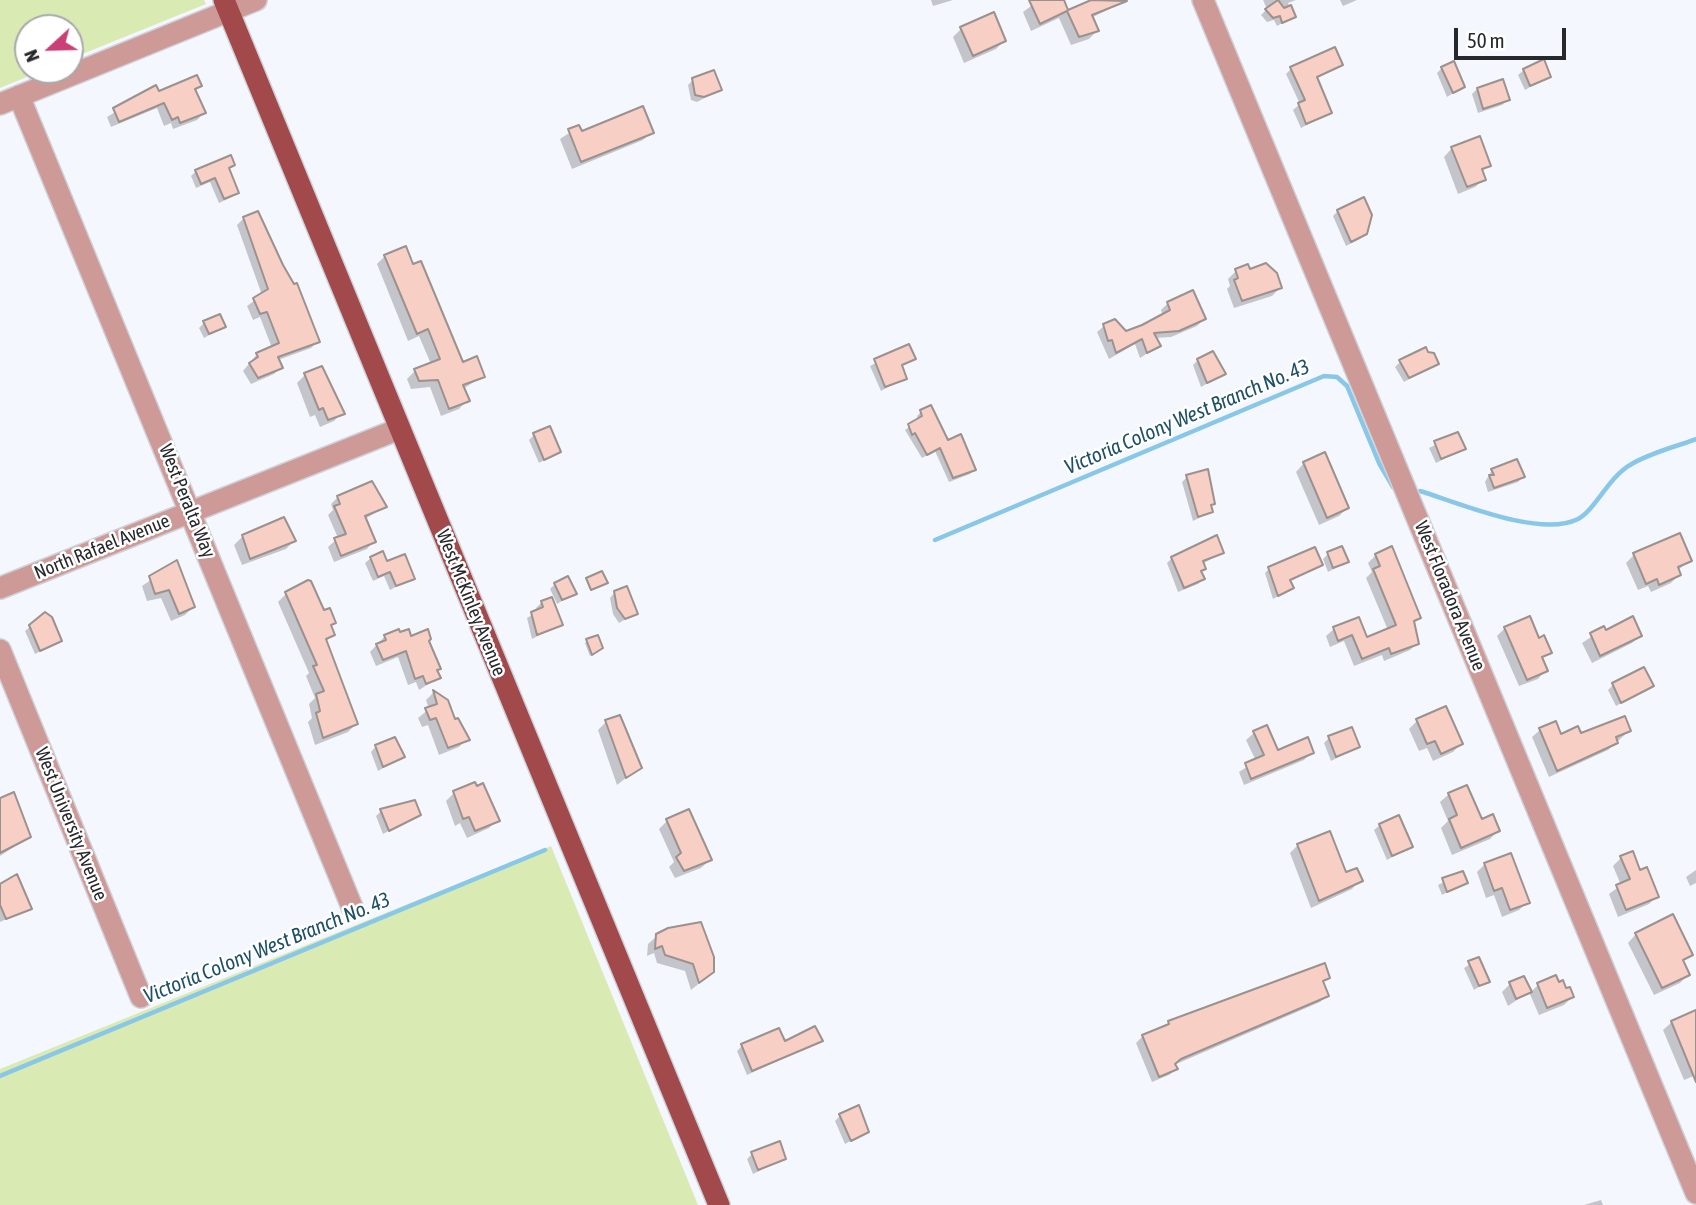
<!DOCTYPE html>
<html>
<head>
<meta charset="utf-8">
<style>
  body { margin:0 }
  #map { position:relative; width:1696px; height:1205px; overflow:hidden; background:#f4f7fe; font-family:"Asap Condensed",sans-serif }
  canvas { display:block }
  .north { position:absolute; left:14px; top:14px; width:70px; height:70px; box-sizing:border-box; background:#fff; border:2px solid #a9a9ab; border-radius:50%; rotate:248deg; font-size:19px; font-weight:700; line-height:28px; text-align:center; color:#27282c }
  .north::after { content:''; display:block; margin:auto; width:24px; height:32px; background:#ca3f75; clip-path:polygon(50% 0,100% 100%,50% 72%,0 100%) }
  .scale { position:absolute; left:1454px; top:28px; width:112px; height:32px; box-sizing:border-box; border:4px solid #27282c; border-top:0; padding-left:9px; font-size:21px; line-height:24px; white-space:nowrap; color:#27282c; -webkit-text-stroke:5px #fff; paint-order:stroke }
</style>
</head>
<body>
<div id="map">
<canvas width="1696" height="1205"></canvas>
<div class="north">N</div>
<div class="scale">50 m</div>
</div>
<script>
const context = document.querySelector('canvas').getContext('2d');
context.lineJoin = 'round';
function paint(path, color) { context.fillStyle = color; context.fill(path, 'evenodd'); }
function stroke(path, color, width, dash) { context.strokeStyle = color; context.lineWidth = width; context.lineCap = dash ? 'butt' : 'round'; context.setLineDash(dash || []); context.stroke(path); }
function drawText(font, color, halo, rows, align = 'center') {
  context.font = font + ' "Asap Condensed",sans-serif'; context.lineWidth = 5; context.setLineDash([]); context.textBaseline = 'middle'; context.strokeStyle = halo; context.fillStyle = color; for (const [text, x, y, turn = 0] of rows) {
    context.save(); context.translate(x, y); context.rotate((+turn || 0) * Math.PI / 180); context.textAlign = isNaN(turn) ? turn : align; if (halo) context.strokeText(text, 0, 0); context.fillText(text, 0, 0); context.restore();
  }
}
paint(new Path2D(`
  M0 0H204L206 4 70 59V28H28V70H44L0 88Z
  M551 846 698 1205H0V1069Z`), '#daeab3');
paint(new Path2D(`
  M931 0H953L933 6Z
  M1039 0H1062L1068 13 1093 0H1128L1091 18 1097 31 1089 39 1071 45 1059 18 1031 31 1023 12Z
  M1263 0H1296L1288 3 1294 17 1277 26 1274 20 1267 22 1261 15 1267 9Z
  M1340 0H1357L1343 6Z
  M961 29 1004 41 996 49 964 63 953 37Z
  M1341 65 1316 79 1330 113 1301 128 1293 110 1300 104 1286 74 1291 69Z
  M1442 68 1463 87 1447 97 1437 73Z
  M1524 70 1549 76 1525 90 1518 75Z
  M693 80 720 90 697 102 691 100 688 85Z
  M200 86 195 92 204 113 197 120 173 129 171 123 164 126 157 108 111 127 107 117 155 88 158 94Z
  M1477 89 1508 100 1502 105 1478 113 1472 94Z
  M578 127 581 133 652 132 643 140 572 169 560 139Z
  M1452 148 1489 165 1481 173 1484 179 1475 187 1458 194 1444 157Z
  M233 165 228 170 237 192 232 197 219 203 210 182 196 188 191 176 196 171Z
  M1338 211 1366 234 1360 239 1346 246 1333 216Z
  M244 218 318 341 311 348 278 360 281 367 274 374 251 384 243 371 257 354 272 348 260 317 253 320 247 306 262 295 237 225Z
  M385 256 412 267 462 364 483 376 463 389 467 400 459 409 441 416 430 387 411 389 407 379 415 371 431 364 419 336 408 341 377 264Z
  M1236 271H1249L1280 288 1272 296 1234 308 1227 289 1230 286 1228 279Z
  M1168 303 1204 319 1197 326 1171 337 1155 338 1159 346 1140 358 1135 344 1109 359 1097 332 1104 326 1125 333 1163 316 1161 310Z
  M204 323 224 327 204 338 199 328Z
  M909 346 914 358 900 367 905 378 881 391 870 366Z
  M1198 360 1224 374 1201 387 1193 365Z
  M1400 362 1437 364 1404 382 1395 367Z
  M305 375 342 413 334 421 320 427 315 415 310 417 297 383Z
  M921 412 974 470 970 474 949 482 935 451 922 458 905 430 918 420 917 416Z
  M1457 434 1464 449 1436 463 1429 448Z
  M534 435 559 452 539 463 529 440Z
  M1304 463 1347 508 1339 516 1319 525 1296 472Z
  M1492 470 1523 477 1518 482 1488 492 1485 482Z
  M1187 477 1211 512 1193 521 1182 482Z
  M338 497 385 507 365 519 373 542 367 549 334 562 328 547 338 538 328 515 333 510 331 504Z
  M243 536 294 541 286 549 242 565 234 545Z
  M1222 553 1202 564 1203 579 1198 584 1178 592 1167 563 1172 558Z
  M1328 554 1347 562 1328 572 1323 559Z
  M1376 555 1419 618 1413 624 1417 643 1410 650 1384 661 1382 655 1354 666 1344 641 1330 647 1326 636 1334 629 1358 619 1366 639 1388 630 1366 578 1372 572 1368 563Z
  M1634 555 1690 560 1677 571 1679 575 1671 583 1651 592 1648 586 1638 590 1626 563Z
  M371 558 386 563 413 578 390 590 384 576 373 581 365 563Z
  M176 563 193 607 185 615 171 621 161 598 147 601 142 586Z
  M1321 565 1289 582 1292 588 1273 599 1265 573 1269 569Z
  M555 584 575 593 557 604 550 589Z
  M615 592 636 613 619 623 613 614 610 598Z
  M286 594 323 613 334 623 330 627 333 635 325 642 356 724 348 732 315 745 308 722 312 718 309 704 315 698 306 676 309 673 278 602Z
  M551 599 561 624 532 639 527 618 538 611 536 608 541 603Z
  M31 626 60 641 35 654 25 631Z
  M1505 628 1550 652 1541 660 1546 670 1538 679 1519 686 1497 636Z
  M1603 629 1605 632 1640 635 1632 643 1592 663 1582 643Z
  M385 636 427 641 439 668 436 672 438 678 419 690 416 682 408 685 398 657 376 666 370 652Z
  M587 641 598 650 590 656 585 643Z
  M1613 685 1652 686 1616 706 1608 690Z
  M433 693 447 701 467 739 459 747 439 755 428 725 422 727 418 718 429 709 426 700Z
  M1417 721 1461 744 1453 752 1433 761 1427 748 1419 751 1409 729Z
  M606 722 640 767 617 785 598 730Z
  M1540 730 1560 736 1629 731 1608 750 1549 777 1532 737Z
  M1254 733 1277 752H1312L1304 760 1244 785 1239 772 1256 761 1246 740Z
  M1329 738 1358 747 1331 761 1324 743Z
  M376 746 403 757 378 771 371 752Z
  M1466 787 1481 821 1498 831 1490 839 1452 855 1441 828 1448 821 1440 802 1449 794Z
  M454 793 497 820 489 828 467 838 460 823 455 826 446 801Z
  M0 800 29 837 0 856Z
  M381 811 419 814 383 834 376 816Z
  M667 821 710 860 701 868 675 878 669 867 674 862 659 829Z
  M1380 825 1411 847 1387 860 1374 830Z
  M1298 845 1345 875 1360 880 1352 889 1311 908 1290 853Z
  M1621 858 1639 872 1657 896 1649 904 1618 917 1609 894 1621 885 1613 866Z
  M1485 864 1528 902 1519 910 1502 917 1494 895 1486 898 1477 872Z
  M1696 870V883L1690 886 1686 877Z
  M1462 873 1466 883 1442 895 1438 885Z
  M0 886 30 908 0 922Z
  M1636 934 1690 955 1682 963 1688 975 1680 983 1654 995 1628 943Z
  M657 936 713 972 691 990 685 971 657 963 654 953 647 956 648 944Z
  M1478 959 1488 981 1474 990 1464 968Z
  M1323 965 1328 977 1322 983 1327 995 1320 1002 1174 1065 1176 1069 1169 1075 1152 1082 1136 1043 1143 1036 1168 1023Z
  M1524 978 1530 993 1538 985 1555 978 1558 984 1562 982 1565 990 1569 989 1572 997 1564 1005 1539 1015 1529 992 1508 1006 1502 992 1510 984Z
  M1696 1013V1075L1684 1080 1663 1030 1672 1022Z
  M821 1041 747 1075 737 1051 742 1046Z
  M840 1116 867 1132 845 1144 835 1121Z
  M752 1154 784 1159 753 1174 747 1159Z
  M1601 1200 1603 1205H1584Z`), '#0003');
stroke(new Path2D(`
  M1420 491C1459 503 1540 538 1578 519 1595 510 1609 477 1630 465 1649 453 1675 447 1696 439
  M935 540 1324 376 1337 377 1347 386 1379 463 1393 487
  M0 1076 545 850`), '#88c7e7', 4.5);
const building = new Path2D(`
  M1029 0H1064L1068 10 1091 0 1127 1 1092 15 1099 31 1079 37 1067 11 1040 24Z
  M1278 0 1284 8 1291 5 1296 17 1282 23 1280 16 1273 18 1265 9Z
  M994 12 1006 41 973 56 960 27Z
  M1335 47 1343 65 1317 77 1332 113 1306 124 1298 103 1305 100 1290 67Z
  M1544 59 1551 77 1530 86 1523 69Z
  M1454 61 1465 87 1453 93 1441 67Z
  M714 70 722 90 704 97 695 95 692 78Z
  M197 75 202 86 195 89 206 113 180 123 178 117 172 120 164 103 119 122 113 108 156 85 159 91Z
  M1503 79 1510 100 1483 109 1477 88Z
  M643 106 654 133 581 162 568 129 579 125 582 131Z
  M1480 136 1491 166 1482 169 1486 180 1467 187 1451 147Z
  M231 155 235 165 229 168 239 193 224 199 215 178 201 184 195 170Z
  M1364 197 1372 215 1367 234 1351 242 1337 210Z
  M258 211 283 265 294 284 297 283 320 342 278 357 283 368 258 378 249 363 258 357 256 353 279 343 267 312 260 314 253 298 268 289 243 217Z
  M406 246 413 264 421 261 463 362 477 356 485 377 463 385 470 401 449 409 438 380 419 381 414 369 440 359 428 329 417 334 384 255Z
  M1266 263 1277 273 1282 288 1242 301 1234 280 1238 278 1235 269 1248 264 1250 269Z
  M1193 290 1206 319 1179 331 1154 333 1161 346 1147 353 1142 339 1116 353 1112 340 1108 341 1103 324 1115 319 1126 331 1142 325 1170 310 1167 302Z
  M220 314 226 327 209 334 203 321Z
  M909 344 916 359 902 365 907 379 885 387 874 359Z
  M1426 347 1428 352 1434 353 1439 364 1409 378 1399 360Z
  M1213 351 1226 374 1207 383 1197 359Z
  M322 366 345 414 328 420 323 408 319 410 304 373Z
  M931 405 948 440 961 434 976 470 953 478 940 448 927 455 915 433 912 435 908 424 922 416 920 410Z
  M550 426 561 452 544 460 533 433Z
  M1458 432 1466 449 1441 459 1434 441Z
  M1325 452 1349 508 1327 518 1303 462Z
  M1517 459 1525 477 1494 488 1489 475H1494L1491 469Z
  M1208 469 1215 504 1211 505 1213 512 1198 517 1186 475Z
  M372 481 387 507 365 516 376 542 341 556 334 538 346 534 334 506 340 504 337 496Z
  M284 517 296 541 250 559 242 535Z
  M1680 533 1692 561 1678 567 1681 575 1659 585 1657 579 1646 584 1633 553Z
  M1217 535 1224 553 1203 561 1206 569 1201 571 1205 579 1184 588 1171 557Z
  M1342 546 1349 562 1333 568 1327 552Z
  M1392 546 1421 618 1414 621 1419 644 1391 654 1389 648 1362 659 1352 635 1338 641 1333 627 1359 617 1367 637 1396 625 1373 569 1380 566 1375 554Z
  M1315 547 1323 565 1290 580 1294 588 1278 596 1268 567Z
  M383 551 387 561 405 554 415 579 396 586 390 572 378 577 370 557Z
  M177 560 195 607 179 614 169 590 155 594 149 576Z
  M602 571 608 583 591 590 586 578Z
  M568 576 577 594 562 600 554 583Z
  M308 580 311 581 324 610 330 608 336 623 331 625 335 635 326 639 358 724 323 738 316 713 320 711 316 694 324 691 313 666 317 665 285 592Z
  M627 586 638 614 625 619 617 608 614 591Z
  M552 597 563 625 537 635 531 612 543 607 541 601Z
  M45 612 52 617 62 641 40 651 29 625Z
  M1530 616 1539 638 1544 635 1552 653 1542 657 1548 671 1527 680 1504 627Z
  M1633 616 1642 636 1600 656 1590 633 1604 626 1606 630Z
  M399 629 400 632 409 629 411 636 428 629 431 639 429 641 441 669 437 670 441 678 426 684 423 676 415 679 406 651 383 660 376 644 386 640 384 635Z
  M598 635 603 648 592 655 586 639Z
  M1644 667 1654 686 1621 703 1612 683Z
  M433 690 448 700 455 719 458 718 470 740 448 748 436 718 430 720 425 708 437 704Z
  M1446 706 1463 744 1441 754 1435 741 1427 744 1416 719Z
  M620 715 642 768 626 778 605 720Z
  M1625 716 1631 731 1616 737 1618 743 1557 771 1539 728 1556 721 1561 734 1578 726 1581 733Z
  M1267 725 1278 750 1308 737 1314 753 1251 779 1245 763 1264 755 1253 731Z
  M1352 727 1360 747 1336 757 1328 736Z
  M395 737 405 757 383 767 375 745Z
  M475 782 477 786 483 783 500 821 475 831 469 817 463 819 453 791Z
  M1467 785 1482 819 1493 814 1500 831 1461 848 1449 819 1457 815 1448 793Z
  M14 792 31 837 0 853V798Z
  M415 800 421 815 389 831 380 809Z
  M689 809 712 860 684 871 676 857 681 853 666 819Z
  M1399 815 1413 847 1392 856 1379 824Z
  M1330 831 1346 872 1357 868 1363 881 1319 901 1297 844Z
  M1633 851 1640 870 1647 867 1659 897 1626 910 1616 885 1630 879 1620 856Z
  M1511 853 1530 903 1510 910 1502 888 1494 891 1484 863Z
  M1463 871 1468 883 1447 892 1442 878Z
  M17 874 32 909 6 919 0 905V884Z
  M1673 914 1693 955 1683 960 1690 975 1662 988 1635 933Z
  M701 922 714 957V972L699 983 693 964 665 955 662 946 655 949 656 934 668 928Z
  M1479 957 1490 982 1479 986 1468 961Z
  M1325 963 1330 978 1323 981 1329 996 1181 1059 1175 1064 1178 1069 1159 1077 1142 1035 1169 1024 1168 1021Z
  M1556 975 1559 982 1563 980 1566 988 1570 987 1574 997 1547 1008 1537 983Z
  M1524 976 1532 992 1516 999 1509 982Z
  M1696 1010V1082L1671 1021Z
  M815 1026 823 1041 752 1071 741 1044 779 1028 785 1041Z
  M859 1105 869 1132 851 1141 839 1114Z
  M780 1141 786 1159 758 1170 751 1152Z`);
paint(building, '#f7cfc4');
stroke(building, '#9b918e', 2);
const minor = new Path2D(`
  M1203 0 1696 1193
  M19 96 352 907
  M0 104 256 0
  M0 588 399 429
  M0 650 141 997`);
const major = new Path2D(`
  M224 0 719 1205`);
stroke(minor, '#cfd2d8', 24);
stroke(major, '#cfd2d8', 24);
stroke(minor, '#ce9a98', 21);
stroke(major, '#a1494b', 21);
drawText('19px', '#27282c', '#fff', [
  ["West Peralta Way",187,501,68],
  ["North Rafael Avenue",102,547,-22],
  ["West Floradora Avenue",1450,596,68],
  ["West McKinley Avenue",471,603,68],
  ["West University Avenue",71,824,68]
]);
drawText('italic 21px', '#1e5067', '#fff', [
  ["Victoria Colony West Branch No. 43",1187,417,-23],
  ["Victoria Colony West Branch No. 43",267,948,-22]
]);
</script>
</body>
</html>
